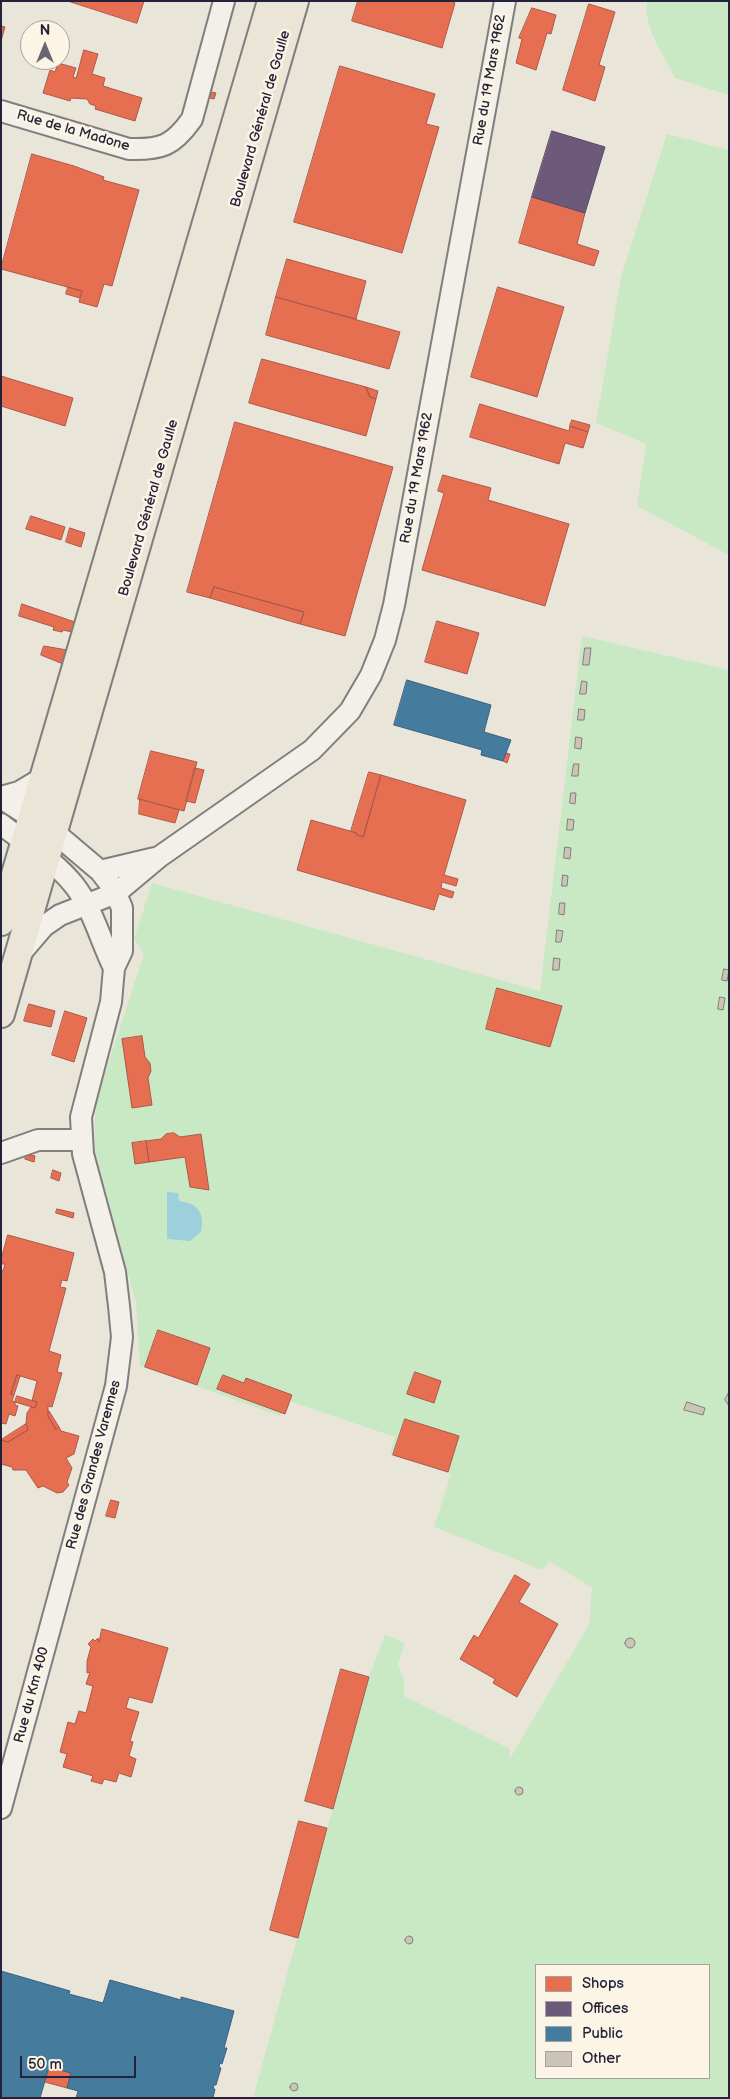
<!DOCTYPE html>
<html>
<head>
<meta charset="utf-8">
<style>
  body { margin:0 }
  #map { position:relative; width:730px; height:2099px; overflow:hidden; background:#eae5d9; font-family:"Balsamiq Sans",sans-serif }
  canvas { display:block }
  .frame { position:absolute; inset:0; border:2px solid #22223b; pointer-events:none }
  .legend { position:absolute; left:535px; top:1964px; width:175px; height:115px; box-sizing:border-box; background:#fcf5e5; border:1px solid #a5a1a1; margin:0; padding:6px 9px; list-style:none; font-size:15px; color:#22223b }
  .legend li { display:flex; align-items:center; gap:10px; height:25px }
  .legend b { width:25px; border:1px solid #a5a1a1 }
  .north { position:absolute; left:20px; top:20px; width:50px; height:50px; box-sizing:border-box; background:#fcf5e5; border:1px solid #a5a1a1; border-radius:50%; rotate:0deg; font-size:14px; font-weight:700; line-height:20px; text-align:center; color:#22223b }
  .north::after { content:''; display:block; margin:auto; width:18px; height:22px; background:#686672; clip-path:polygon(50% 0,100% 100%,50% 72%,0 100%) }
  .scale { position:absolute; left:20px; top:2056px; width:116px; height:22px; box-sizing:border-box; border:2px solid #22223b; border-top:0; padding-left:6px; font-size:15px; line-height:18px; white-space:nowrap; color:#22223b; -webkit-text-stroke:4px #fcf5e5; paint-order:stroke }
</style>
</head>
<body>
<div id="map">
<canvas width="730" height="2099"></canvas>
<div class="frame"></div>
<ul class="legend">
<li><b style="height:14px;background:#e76f51"></b>Shops</li>
<li><b style="height:14px;background:#6d597a"></b>Offices</li>
<li><b style="height:14px;background:#457b9d"></b>Public</li>
<li><b style="height:14px;background:#ccc5b6"></b>Other</li>
</ul>
<div class="north">N</div>
<div class="scale">50 m</div>
</div>
<script>
const context = document.querySelector('canvas').getContext('2d');
context.lineJoin = 'round';
function paint(path, color) { context.fillStyle = color; context.fill(path, 'evenodd'); }
function stroke(path, color, width, dash) { context.strokeStyle = color; context.lineWidth = width; context.lineCap = dash ? 'butt' : 'round'; context.setLineDash(dash || []); context.stroke(path); }
function drawText(font, color, halo, rows, align = 'center') {
  context.font = font + ' "Balsamiq Sans",sans-serif'; context.lineWidth = 5; context.setLineDash([]); context.textBaseline = 'middle'; context.strokeStyle = halo; context.fillStyle = color; for (const [text, x, y, turn = 0] of rows) {
    context.save(); context.translate(x, y); context.rotate((+turn || 0) * Math.PI / 180); context.textAlign = isNaN(turn) ? turn : align; if (halo) context.strokeText(text, 0, 0); context.fillText(text, 0, 0); context.restore();
  }
}
paint(new Path2D(`
  M647 1H729V95L675 78C664 55 643 28 647 1Z
  M667 134 729 150V555L637 506 646 444 596 423 621 277Z
  M582 636 729 670V2098H253L369 1677 385 1635 405 1643 398 1664 404 1680V1696L510 1749 509 1760 589 1625 592 1588 549 1561 542 1570 434 1527 451 1474 390 1454 395 1437 286 1400 280 1416 140 1366 136 1303 95 1151V1104L144 954 134 939 152 883 540 991ZM536 1965H709V2078H536Z`), '#c9e9c5');
paint(new Path2D(`
  M167 1192 178 1193 179 1201C198 1203 205 1213 201 1232L190 1241 167 1239Z`), '#9ecfdc');
const shops = new Path2D(`
  M68 1H144L137 23Z
  M358 1H450L455 3 442 48 352 21Z
  M589 4 615 12 599 65 605 67 595 101 563 90Z
  M532 8 556 15 551 34 547 33 536 70 516 63 522 39 519 38Z
  M1 26 5 27 1 41Z
  M84 50 98 54 92 74 105 78 103 86 142 98 135 121 95 109 96 106 90 104 87 99 71 98 70 101 43 93 50 70 55 72 58 63 76 68 73 77 76 78Z
  M340 66 435 94 426 124 439 127 402 253 294 222Z
  M211 92 216 93 214 99 210 98Z
  M32 154 74 166 104 177 103 180 139 190 112 286 104 284 97 307 79 302 82 291 1 269Z
  M532 197 585 213 577 244 599 251 594 266 519 243Z
  M287 259 366 281 356 319 276 297Z
  M68 287 82 291 80 298 66 294Z
  M498 287 564 307 537 397 471 377Z
  M276 297 400 332 389 369 266 335Z
  M262 359 366 387 370 397 376 399 366 436 249 403Z
  M1 376 73 398 65 426 1 406Z
  M366 387 378 391 376 399 370 397Z
  M480 404 569 431 570 426 588 432 583 448 565 443 559 464 470 437Z
  M572 420 590 425 588 432 570 426Z
  M235 422 393 467 345 636 300 624 304 612 214 587 210 598 187 592Z
  M443 475 491 488 488 500 569 524 545 606 422 570 444 493 438 491Z
  M31 516 65 527 61 540 26 529Z
  M70 528 85 533 81 547 66 542Z
  M214 587 304 612 300 624 210 598Z
  M22 604 75 622 72 632 63 630 62 632 53 630 54 627 19 616Z
  M437 621 479 633 467 674 425 662Z
  M44 646 67 650 63 664 41 655Z
  M151 751 197 762 184 811 138 799Z
  M506 753 510 754 507 763 503 761Z
  M195 768 204 770 195 803 186 801Z
  M369 772 381 775 363 837 351 831Z
  M381 775 466 800 444 875 458 879 456 886 442 882 441 888 454 892 452 898 439 894 434 910 297 870 311 820 357 833 356 835 363 837Z
  M140 799 179 810 175 823 139 814Z
  M497 988 562 1006 550 1047 486 1029Z
  M29 1004 55 1011 51 1027 24 1021Z
  M65 1011 87 1018 74 1062 52 1055Z
  M142 1036 145 1057 150 1063 151 1071 148 1078 152 1105 132 1108 122 1039Z
  M174 1133 180 1137 201 1134 209 1190 190 1187 185 1157 149 1162 146 1141 161 1139 166 1134Z
  M146 1141 149 1162 135 1164 132 1143Z
  M27 1154 35 1156 34 1162 25 1159Z
  M53 1170 61 1173 59 1181 51 1178Z
  M57 1209 74 1213 73 1218 56 1213Z
  M8 1235 74 1253 67 1281 62 1280 60 1287 66 1288 49 1351 61 1355 57 1372 62 1373 52 1407 48 1406V1416L56 1430 59 1427 61 1431 79 1436 74 1454 66 1458 72 1468 67 1482 69 1485 63 1492 57 1493 43 1486 38 1488 26 1470H13L12 1467 1 1464V1440L8 1442 28 1430 26 1424 27 1413 31 1407 35 1408 37 1402 32 1401 37 1381 17 1375 11 1394 14 1395 12 1401 15 1402V1405L18 1406 15 1416 9 1414 6 1424 1 1423V1270L3 1271 5 1264H1V1260Z
  M158 1330 210 1348 197 1385 145 1367Z
  M415 1372 441 1381 434 1403 407 1394Z
  M17 1375 20 1376 14 1395 11 1394Z
  M223 1375 244 1383 246 1378 292 1395 285 1414 217 1389Z
  M17 1396 37 1402 35 1408 15 1402Z
  M49 1411 59 1427 56 1430 48 1416Z
  M405 1419 459 1436 448 1472 393 1455Z
  M26 1424 28 1430 8 1442 1 1440Z
  M111 1500 119 1502 115 1518 106 1516Z
  M515 1575 530 1584 519 1602 558 1624 517 1697 493 1683 495 1679 460 1659 474 1635 478 1638Z
  M102 1629 168 1648 152 1703 129 1697 126 1708 139 1712 130 1741 133 1742 129 1756 136 1759 131 1777 119 1773 116 1782 104 1779 102 1784 91 1781 93 1776 63 1767 67 1754 60 1752 68 1722 75 1724 79 1711 86 1713 93 1686 86 1684 90 1672 87 1673V1661L91 1647 88 1644 93 1639 95 1641 98 1638 99 1642Z
  M341 1669 369 1677 333 1809 305 1801Z
  M299 1821 327 1828 298 1938 270 1930Z
  M49 2067 71 2073 67 2088 45 2082Z`);
paint(shops, '#e76f51');
stroke(shops, '#ac584a', 1);
const offices = new Path2D(`
  M552 131 605 147 585 213 532 197Z`);
paint(offices, '#6d597a');
stroke(offices, '#564867', 1);
const public = new Path2D(`
  M407 680 491 705 484 732 511 740 503 761 481 755 482 750 394 725Z
  M1 1971 70 1991 69 1994 103 2003 110 1980 181 2000V1997L234 2011 224 2048H227L222 2064 220 2063 219 2067 221 2068 216 2085H214L213 2089H215L213 2098H76L78 2091 67 2088 71 2073 49 2067 40 2098H1Z`);
paint(public, '#457b9d');
stroke(public, '#3a6080', 1);
const building = new Path2D(`
  M585 648H591L589 665H583Z
  M582 681 587 682 586 694H580Z
  M579 709 585 710 584 720H578Z
  M576 737 582 738 581 749 575 748Z
  M574 764H579L578 776H572Z
  M571 793H576L575 804 570 803Z
  M568 819 574 820 573 830H567Z
  M565 847 571 848 570 859 564 858Z
  M563 875 568 876 567 886H562Z
  M560 903H565L564 915 559 914Z
  M557 930 563 931 561 942H556Z
  M554 958 560 959 559 970H553Z
  M724 969 729 970 727 981 722 980Z
  M720 997 725 998 723 1010 718 1009Z
  M729 1392V1406L725 1400Z
  M687 1402 705 1408 703 1415 684 1410Z
  M625 1643a5 5 0 1 1 10 0a5 5 0 1 1-10 0Z
  M515 1791a4 4 0 1 1 8 0a4 4 0 1 1-8 0Z
  M405 1940a4 4 0 1 1 8 0a4 4 0 1 1-8 0Z
  M290 2087a4 4 0 1 1 8 0a4 4 0 1 1-8 0Z`);
paint(building, '#ccc5b6');
stroke(building, '#807e7e', 1);
const minor = new Path2D(`
  M1 111 129 149C161 150 173 146 192 119L224 1
  M1 797 19 792 44 777
  M1 798 54 832 100 871 114 889 122 908V951L114 968 111 1002 81 1117 83 1154 115 1272 119 1306 122 1337 116 1386 1 1808
  M1 824C26 844 54 860 74 885 93 909 101 942 114 968
  M100 871 155 858
  M20 954 44 926 60 915 116 893 159 857 312 750 350 711 371 675 385 640 394 605 505 1
  M1 1153 38 1140H82`);
const major = new Path2D(`
  M1 922 271 1
  M1 1014 295 1`);
stroke(minor, '#807e7e', 24);
stroke(major, '#807e7e', 30);
stroke(minor, '#f3f0e9', 20);
stroke(major, '#eae5d7', 26);
drawText('14px', '#22223b', '#fcf5e5', [
  ["Rue du 19 Mars 1962",490,80,-80],
  ["Boulevard Général de Gaulle",261,119,-74],
  ["Rue de la Madone",73,131,16],
  ["Rue du 19 Mars 1962",417,478,-80],
  ["Boulevard Général de Gaulle",149,508,-74],
  ["Rue des Grandes Varennes",94,1465,-75],
  ["Rue du Km 400",32,1695,-75]
]);
</script>
</body>
</html>
